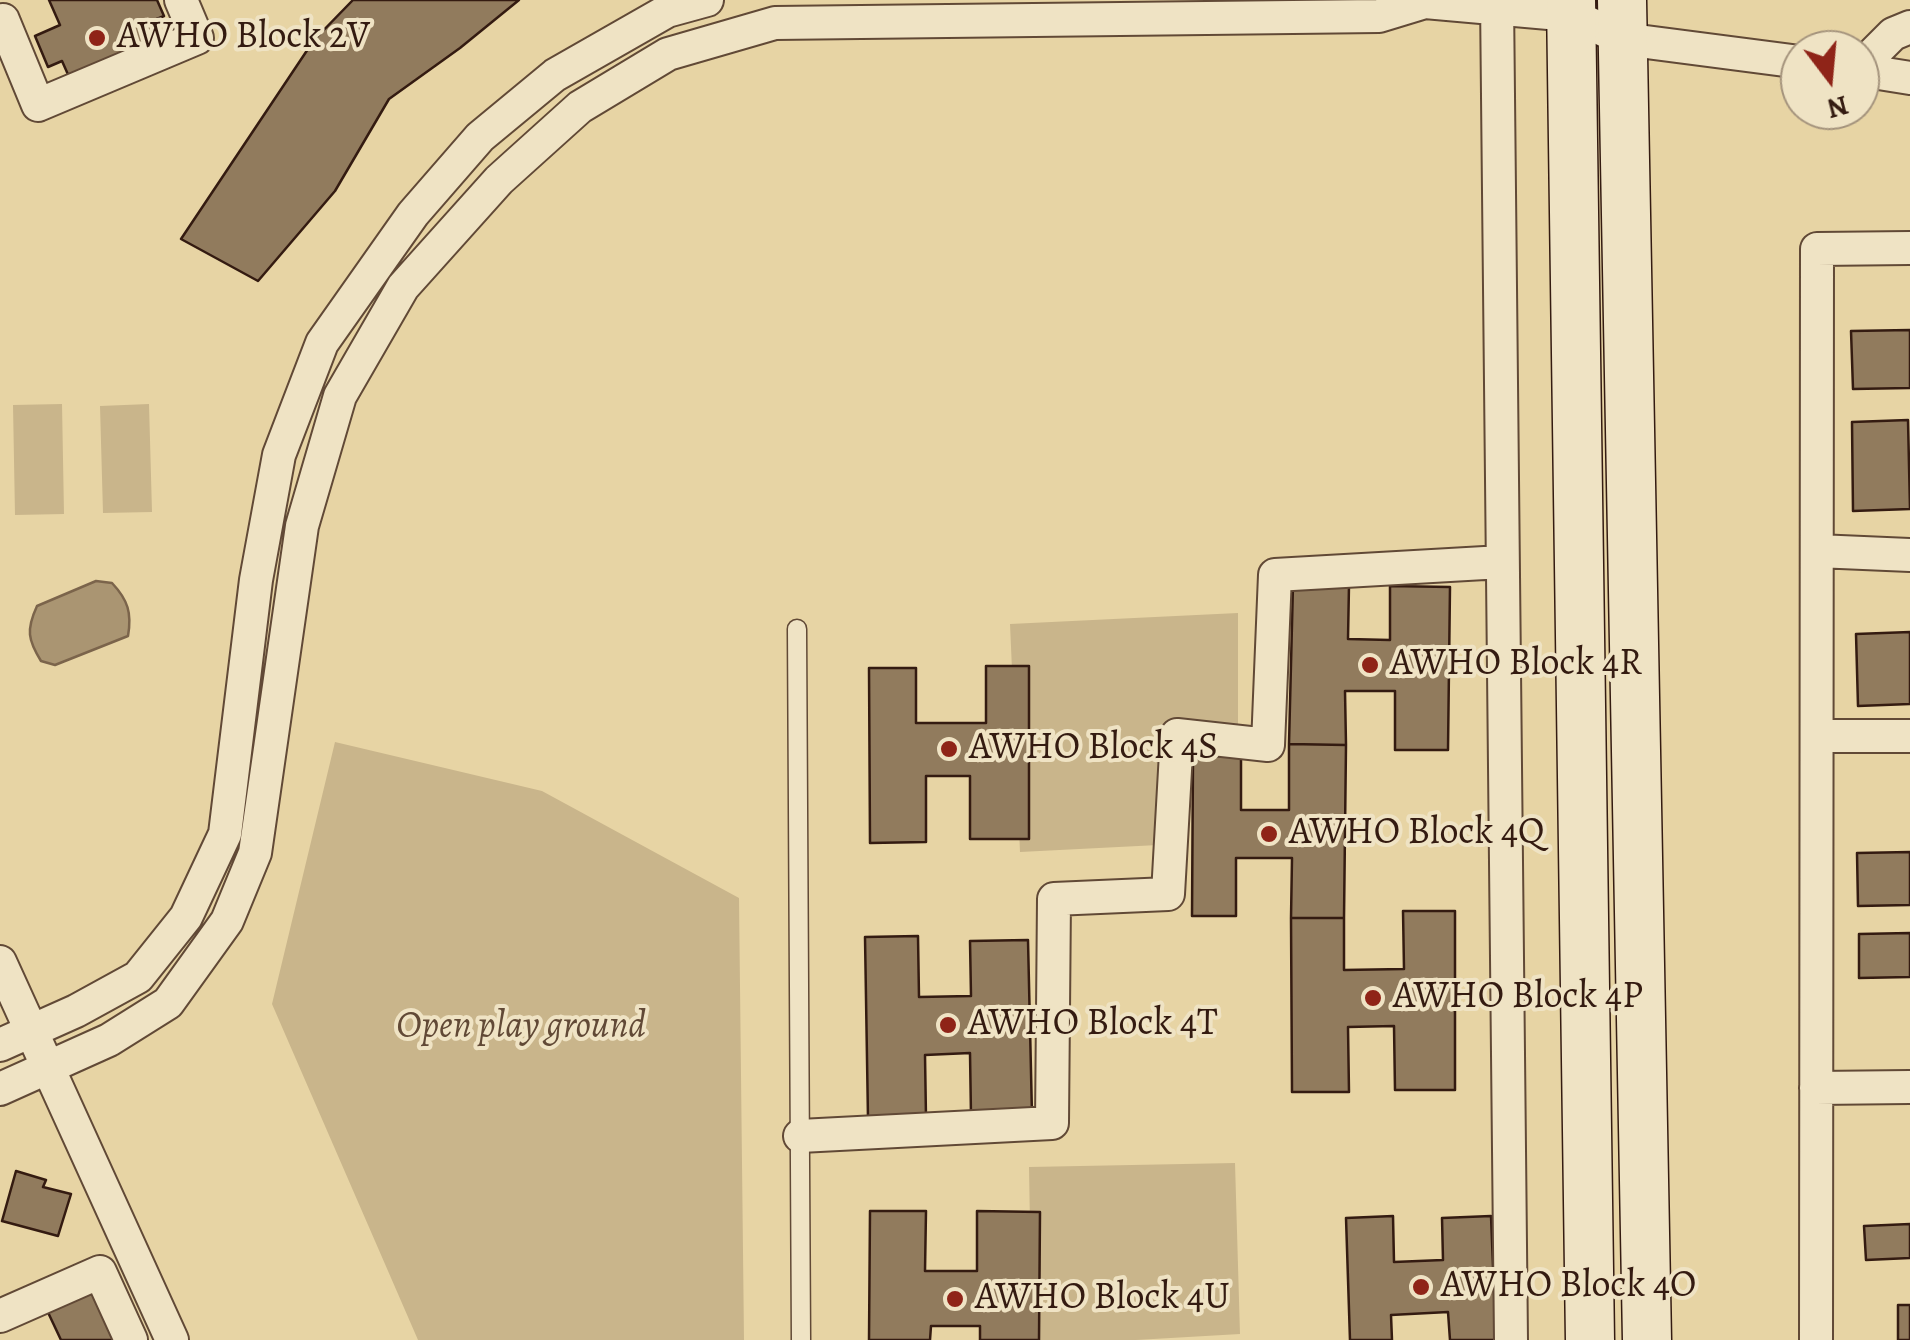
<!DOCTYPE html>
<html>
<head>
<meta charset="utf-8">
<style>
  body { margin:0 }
  #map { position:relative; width:1910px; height:1340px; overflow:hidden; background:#e7d4a4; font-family:Alegreya,serif }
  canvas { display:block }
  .north { position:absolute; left:1780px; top:30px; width:100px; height:100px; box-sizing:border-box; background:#efe3c4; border:2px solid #a4937c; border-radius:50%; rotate:164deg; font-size:28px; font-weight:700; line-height:40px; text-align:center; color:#341b11 }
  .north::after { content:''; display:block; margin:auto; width:35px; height:45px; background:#8f2418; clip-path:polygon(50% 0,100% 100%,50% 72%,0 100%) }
</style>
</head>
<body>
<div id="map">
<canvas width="1910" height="1340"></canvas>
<div class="north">N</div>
</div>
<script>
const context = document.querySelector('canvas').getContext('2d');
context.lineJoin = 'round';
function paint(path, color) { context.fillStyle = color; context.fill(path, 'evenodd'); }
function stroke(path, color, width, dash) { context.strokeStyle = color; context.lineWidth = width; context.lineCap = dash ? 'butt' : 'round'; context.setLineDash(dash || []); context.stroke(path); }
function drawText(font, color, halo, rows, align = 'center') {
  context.font = font + ' Alegreya,serif'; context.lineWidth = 8; context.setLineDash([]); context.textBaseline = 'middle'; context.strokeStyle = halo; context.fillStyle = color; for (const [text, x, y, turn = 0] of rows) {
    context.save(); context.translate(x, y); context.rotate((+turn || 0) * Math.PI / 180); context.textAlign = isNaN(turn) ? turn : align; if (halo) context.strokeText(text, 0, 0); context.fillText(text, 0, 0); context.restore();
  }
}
paint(new Path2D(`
  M62 404 64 514 15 515 13 405Z
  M149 404 152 512 103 513 100 406Z
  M1238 613V734L1158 736V845L1020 852 1010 624Z
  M335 742 542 791 739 898 744 1340H418L272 1004Z
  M1235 1163 1240 1334 1136 1340H1032L1029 1167Z`), '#c9b58b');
const water = new Path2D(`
  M96 581 112 583C128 600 132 613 128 636L55 665 41 661C28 640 26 630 37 606Z`);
paint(water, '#aa9572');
stroke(water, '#7b644b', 2.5);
const building = new Path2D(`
  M49 0H157L164 16 152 21 160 41 70 79 62 61 48 67 35 36 60 25Z
  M353 0H519L460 48 389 99 335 191 258 281 181 239 314 40Z
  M1910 330V388L1853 389 1851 331Z
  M1908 420 1910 509 1853 511 1852 422Z
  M1293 584 1349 585 1348 639 1390 640V586L1450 587 1448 750H1395V691H1345L1346 745 1289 744Z
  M1910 632V704L1858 706 1856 634Z
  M986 666H1029V839H970V776H926V842L870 843 869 668H916V723H986Z
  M1289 744 1346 745 1344 918H1291L1292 858H1236V916H1192L1193 756H1241V810H1289Z
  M1910 852V905L1858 906 1857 853Z
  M1403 911H1455V1090H1395L1394 1026 1348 1027 1349 1092H1292L1291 918H1344V970L1404 969Z
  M1910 933V977L1859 978V934Z
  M918 936 919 997 971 996 970 941 1028 940 1032 1115 971 1116 970 1053 925 1055 926 1118 868 1119 865 937Z
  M16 1171 46 1180 43 1187 71 1194 58 1236 2 1221Z
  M870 1211H926L925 1271H977V1211L1040 1212 1039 1340H980V1326H931L930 1340H869Z
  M1393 1216 1394 1262 1443 1260 1442 1218 1491 1216 1496 1340H1450L1448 1312 1391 1315 1392 1340H1350L1346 1218Z
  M1910 1224V1258L1866 1260 1864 1226Z
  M98 1281 125 1340H61L45 1306Z
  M1898 1305H1910V1340H1898Z`);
paint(building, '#917b5d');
stroke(building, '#341b11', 2.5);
const lane = new Path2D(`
  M797 629 801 1340`);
const street = new Path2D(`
  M1497 0 1511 1340
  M0 22 3 20 38 105 197 38 181 0
  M1860 67 1893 34 1910 27
  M1860 70 1910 78
  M1817 551 1910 555
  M1817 736H1910
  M0 962 172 1340
  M0 1045 76 1011 138 977 186 917 225 834 256 580 279 455 322 343 413 214 480 137 555 75 667 11 707 0
  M1816 1088 1910 1087
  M0 1089 109 1040 168 1003 227 921 255 853 302 526 340 396 403 287 499 180 580 107 668 54 775 23 1379 16 1425 2 1571 15 1623 39 1800 62
  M800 1136 1052 1123 1054 899 1168 894 1177 735 1268 745 1275 575 1502 562
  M0 1316 100 1272 131 1340
  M1816 1340 1817 249 1910 248`);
const secondary = new Path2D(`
  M1571 0 1590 1340
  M1622 0 1647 1340`);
stroke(lane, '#614936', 21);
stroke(street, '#614936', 36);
stroke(secondary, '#341b11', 51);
stroke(lane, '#efe3c4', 18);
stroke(street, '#efe3c4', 32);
stroke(secondary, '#efe3c4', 48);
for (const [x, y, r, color] of [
  [97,38,10,"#8f2418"],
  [1370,665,10,"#8f2418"],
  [949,749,10,"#8f2418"],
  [1269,834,10,"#8f2418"],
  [1373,998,10,"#8f2418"],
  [948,1025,10,"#8f2418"],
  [1421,1287,10,"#8f2418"],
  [955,1299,10,"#8f2418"]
]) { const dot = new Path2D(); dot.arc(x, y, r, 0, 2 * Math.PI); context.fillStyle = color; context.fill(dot); stroke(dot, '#efe3c4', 4); }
drawText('38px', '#341b11', '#efe3c4', [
  ["AWHO Block 2V",117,38],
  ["AWHO Block 4R",1390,665],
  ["AWHO Block 4S",969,749],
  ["AWHO Block 4Q",1289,834],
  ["AWHO Block 4P",1393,998],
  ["AWHO Block 4T",968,1025],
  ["AWHO Block 4O",1441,1287],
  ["AWHO Block 4U",975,1299]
], 'left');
drawText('italic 38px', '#614936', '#efe3c4', [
  ["Open play ground",521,1028]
]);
</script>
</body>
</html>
